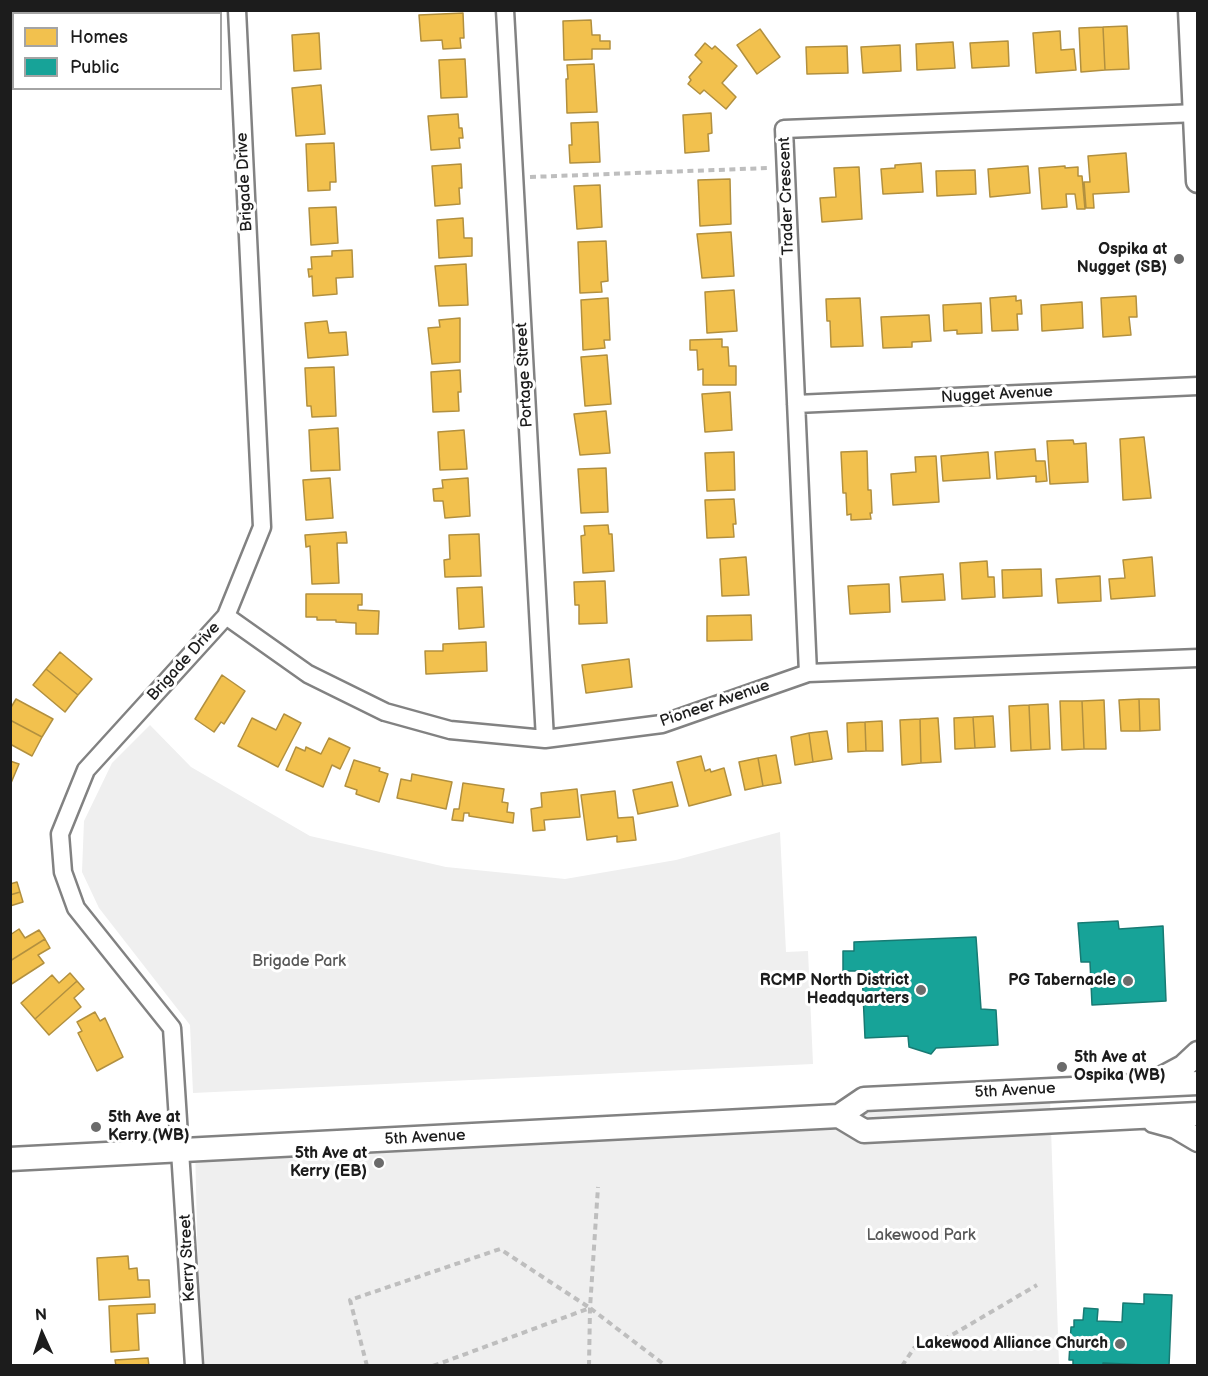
<!DOCTYPE html>
<html>
<head>
<meta charset="utf-8">
<style>
  body { margin:0 }
  #map { position:relative; width:1208px; height:1376px; overflow:hidden; background:#fff; font-family:"Balsamiq Sans",sans-serif }
  canvas { display:block }
  .frame { position:absolute; inset:0; border:12px solid #1c1c1c; pointer-events:none }
  .legend { position:absolute; left:12px; top:12px; width:210px; height:78px; box-sizing:border-box; background:#fff; border:2px solid #a4a4a4; margin:0; padding:8px 10px; list-style:none; font-size:18px; color:#1c1c1c }
  .legend li { display:flex; align-items:center; gap:12px; height:30px }
  .legend b { width:30px; border:2px solid #a4a4a4 }
  .north { position:absolute; left:12px; top:1304px; width:60px; height:60px; -webkit-text-stroke:4px #fff; paint-order:stroke; rotate:357deg; font-size:16px; font-weight:700; line-height:24px; text-align:center; color:#1c1c1c }
  .north::after { content:''; display:block; margin:auto; width:21px; height:27px; background:#1c1c1c; clip-path:polygon(50% 0,100% 100%,50% 72%,0 100%) }
</style>
</head>
<body>
<div id="map">
<canvas width="1208" height="1376"></canvas>
<div class="frame"></div>
<ul class="legend">
<li><b style="height:16px;background:#f2c14e"></b>Homes</li>
<li><b style="height:16px;background:#17a398"></b>Public</li>
</ul>
<div class="north">N</div>
</div>
<script>
const context = document.querySelector('canvas').getContext('2d');
context.lineJoin = 'round';
function paint(path, color) { context.fillStyle = color; context.fill(path, 'evenodd'); }
function stroke(path, color, width, dash) { context.strokeStyle = color; context.lineWidth = width; context.lineCap = dash ? 'butt' : 'round'; context.setLineDash(dash || []); context.stroke(path); }
function drawText(font, color, halo, rows, align = 'center') {
  context.font = font + ' "Balsamiq Sans",sans-serif'; context.lineWidth = 6; context.setLineDash([]); context.textBaseline = 'middle'; context.strokeStyle = halo; context.fillStyle = color; for (const [text, x, y, turn = 0] of rows) {
    context.save(); context.translate(x, y); context.rotate((+turn || 0) * Math.PI / 180); context.textAlign = isNaN(turn) ? turn : align; if (halo) context.strokeText(text, 0, 0); context.fillText(text, 0, 0); context.restore();
  }
}
paint(new Path2D(`
  M150 725 191 767 310 836 446 867 565 879 676 860 780 832 786 952 808 951 813 1064 193 1093 190 1025 99 908 82 872 84 821 112 763Z
  M1050 1099 1059 1365H200L195 1144Z`), '#efefef');
const homes = new Path2D(`
  M463 13 464 38H460L461 48 443 49 442 40 421 41 419 15Z
  M591 20 592 35H600V41H610V49H592V59L564 60 563 21Z
  M1127 26 1129 69 1105 70 1103 27Z
  M1103 27 1105 70 1081 72 1079 28Z
  M760 29 780 57 757 74 737 45Z
  M1060 31 1061 50 1074 49 1076 70 1036 73 1033 33Z
  M319 33 321 69 294 71 292 35Z
  M1008 41 1009 66 972 68 970 43Z
  M953 42 955 68 917 70 916 44Z
  M705 43 712 49 715 46 737 66 722 83 736 97 726 109 704 90 700 94 688 84 691 80 689 77 702 62 695 55Z
  M900 45 901 71 863 73 861 47Z
  M847 46 848 73 807 74 806 47Z
  M465 59 467 97 441 98 439 60Z
  M594 64 597 112 567 113 566 79H568L567 65Z
  M321 85 325 134 296 136 292 88Z
  M711 113 712 133 708 134 709 151 685 153 683 115Z
  M458 114 459 128H462L463 138H459L460 148 431 150 428 116Z
  M598 122 600 162 570 163 569 145H572L571 123Z
  M334 143 336 182H330V190L308 191 306 144Z
  M1126 153 1129 192 1093 194 1094 208H1086L1084 182H1090L1088 156Z
  M921 163 923 192 883 194 881 169 895 168V165Z
  M461 164 462 188H459L460 204 435 206 432 166Z
  M1028 166 1030 193 990 197 988 169Z
  M1065 166V168L1078 167V176H1082L1085 209H1077L1075 194H1066L1067 207 1042 209 1039 168Z
  M859 167 862 219 822 222 820 198 836 197 834 168Z
  M975 170 976 194 937 196 936 171Z
  M730 179 731 224 700 226 698 180Z
  M600 185 602 227 577 229 574 186Z
  M336 207 338 243 311 245 309 208Z
  M463 218 464 238H472V256L439 258 437 220Z
  M731 232 734 276 702 278 697 234Z
  M606 241 608 281 601 282 602 292 580 293 578 242Z
  M352 250 353 277 336 278 337 294 313 296 312 276 309 277 308 269H312L311 257 332 256V251Z
  M466 264 468 305 439 306 435 266Z
  M734 290 737 331 707 333 705 292Z
  M1016 296V301L1021 300 1022 314H1017L1018 330 992 331 990 298Z
  M1136 296 1137 317H1129L1131 335 1103 337 1101 298Z
  M608 298 610 340H604L605 348 583 350 581 300Z
  M860 298 863 346 831 347 830 321H827L826 299Z
  M1082 302 1083 328 1042 331 1041 305Z
  M981 303 982 333 957 334V330L944 331 943 305Z
  M929 315 931 341 912 342V347L883 348 881 317Z
  M460 318V362L432 364 428 328 440 327 439 320Z
  M327 321 329 333 346 332 348 355 308 358 305 323Z
  M722 339V347H728L729 366H736V385H703V369L698 370 697 350H690V340Z
  M607 355 611 404 585 406 581 357Z
  M334 367 336 416 312 417 311 406H307L305 368Z
  M460 370 461 392H458L459 411 433 412 431 372Z
  M730 392 732 430 705 432 702 394Z
  M606 411 610 453 580 455 574 414Z
  M338 428 340 470 311 471 309 430Z
  M464 430 467 469 440 470 438 432Z
  M1144 437 1151 498 1123 500 1120 439Z
  M1073 440 1074 444 1086 443 1088 482 1050 484 1047 441Z
  M1035 449 1036 461H1045L1047 481 1036 482V476L997 479 995 452Z
  M867 451 868 490H871L872 513H870L871 519 851 520V514L847 515 846 493H843L841 452Z
  M734 452 735 490 707 491 705 453Z
  M988 452 990 478 943 481 941 456Z
  M936 456 939 502 893 505 891 474 916 472 915 457Z
  M606 468 608 512 581 513 578 469Z
  M330 478 333 518 306 520 303 480Z
  M468 478 470 516 445 518 443 501H434L433 489 443 488 442 480Z
  M734 499 736 524H733L734 537 707 538 705 500Z
  M608 525 609 534H612L614 571 583 573 581 536 585 535 584 526Z
  M346 532 347 543H337L339 583 312 584 310 546 306 547 305 535Z
  M479 534 481 576 445 577 444 560 450 559 449 535Z
  M746 557 749 595 722 596 720 559Z
  M1152 557 1155 596 1111 599 1109 579 1125 578 1123 560Z
  M987 561 988 577H994L995 597 962 599 960 563Z
  M1041 569 1042 596 1003 598 1002 570Z
  M943 574 945 600 902 602 900 577Z
  M1100 576 1101 601 1058 603 1056 579Z
  M605 581 607 623 579 624V605H575L574 582Z
  M889 584 890 612 850 614 848 586Z
  M482 587 484 627 459 629 457 588Z
  M306 594H362V605H358V610L379 611 378 634H356V623L336 622V620H317V617H306Z
  M751 615 752 640 707 641V616Z
  M486 642 487 671 426 674 425 651H443V644Z
  M60 652 92 679 78 695 46 669Z
  M629 659 632 687 586 693 582 665Z
  M46 669 78 695 65 712 33 685Z
  M222 675 245 691 224 724 221 722 214 732 195 719Z
  M16 699 53 719 42 737 10 720V709Z
  M1139 699 1140 731H1121L1119 700Z
  M1139 699H1159L1160 730 1140 731Z
  M1104 700 1106 749H1084L1082 701Z
  M1060 701H1082L1084 749 1062 750Z
  M1048 704 1050 749 1031 750 1029 705Z
  M1029 705 1031 750 1011 751 1009 706Z
  M284 714 301 723 278 767 238 746 252 718 276 730Z
  M993 716 995 747 975 748 973 717Z
  M973 717 975 748 955 749 954 718Z
  M938 718 941 762 921 763 920 719Z
  M920 719 921 763 902 765 900 720Z
  M10 720 42 737 32 756 10 744Z
  M882 721 883 751H866L865 722Z
  M865 722 866 751 848 752 847 723Z
  M827 731 832 759 813 762 809 733Z
  M809 733 813 762 795 765 791 737Z
  M329 738 350 748 340 769 332 765 323 787 286 770 296 747 305 751 306 747 321 754Z
  M776 755 781 783 763 786 758 758Z
  M701 756 705 771 710 769 711 772 724 768 731 795 689 806 677 762Z
  M758 758 763 786 745 790 739 762Z
  M354 760 380 768 379 771 388 774 379 802 356 794 357 790 345 786Z
  M10 761 19 764 11 783H10Z
  M412 774 452 782 446 809 397 798 401 779 411 781Z
  M672 782 678 806 638 814 633 790Z
  M463 783 504 789 502 802 508 803 507 812 514 813 513 823 469 816V813H464L463 821 452 820 454 809H459Z
  M577 789 580 817 544 820 545 830 533 831 531 809 542 807 541 793Z
  M615 791 618 818 633 817 636 840 617 842V836L587 840 581 795Z
  M17 882 20 892 10 895V884Z
  M20 892 23 902 10 906V895Z
  M19 929 25 938 39 930 45 939 10 961V935Z
  M45 939 50 948 38 955 44 963 10 985V961Z
  M70 973 77 981 35 1019 21 1003 52 975 59 983Z
  M77 981 84 989 74 998 81 1007 49 1035 35 1019Z
  M95 1012 100 1021 105 1018 123 1057 97 1071 78 1033 82 1031 77 1022Z
  M128 1256 129 1269 137 1268 138 1280H149L150 1297 99 1300 97 1258Z
  M155 1304V1313L137 1314 139 1350 111 1352 109 1306Z
  M148 1358 149 1366H116L115 1360Z`);
paint(homes, '#f2c14e');
stroke(homes, '#b2903f', 1.5);
const public = new Path2D(`
  M1118 921 1119 929 1163 926 1166 1001 1092 1005 1090 962H1081L1078 923Z
  M976 937 981 1009 996 1010 998 1045 936 1048 931 1054 909 1047 908 1036 865 1038 862 971H843V951H854V942Z
  M1144 1294 1172 1295 1169 1366 1103 1363V1366H1073V1360H1069L1071 1327H1074V1320H1083L1084 1308 1098 1309 1097 1321 1122 1322 1123 1303 1144 1304Z`);
paint(public, '#17a398');
stroke(public, '#187a73', 1.5);
const street = new Path2D(`
  M505 10 545 739
  M796 404 1198 386
  M226 616 308 674 385 712 450 730 545 739 662 724 808 673 1198 658
  M808 673 784 129 1198 113
  M194 1366 172 1028 76 908 63 872 60 834 86 770 226 616 262 527 237 10`);
const secondary = new Path2D(`
  M1190 10 1198 181
  M1155 1082 1183 1067 1198 1053
  M839 1116 864 1131 1198 1114
  M1154 1121 1176 1127 1198 1140
  M10 1159 839 1116 864 1099 1198 1083`);
stroke(street, '#828282', 21);
stroke(secondary, '#828282', 27);
stroke(new Path2D(`
  M530 177 769 168
  M367 1366 350 1300 500 1249 590 1308
  M433 1366 590 1308 666 1366
  M589 1366 590 1308 598 1187
  M902 1366 914 1348 940 1342 1037 1285`), '#bebebe', 4, [6, 4.5]);
stroke(street, '#fff', 16);
stroke(secondary, '#fff', 22);
for (const [x, y, r, color] of [
  [1179,259,6,"#6b6b6b"],
  [1128,981,6,"#6b6b6b"],
  [921,990,6,"#6b6b6b"],
  [1062,1067,6,"#6b6b6b"],
  [96,1127,6,"#6b6b6b"],
  [379,1163,6,"#6b6b6b"],
  [1120,1344,6,"#6b6b6b"]
]) { const dot = new Path2D(); dot.arc(x, y, r, 0, 2 * Math.PI); context.fillStyle = color; context.fill(dot); stroke(dot, '#fff', 2); }
drawText('16px', '#1c1c1c', '#fff', [
  ["Brigade Drive",245,182,-93],
  ["Trader Crescent",787,196,-92],
  ["Portage Street",525,375,-93],
  ["Nugget Avenue",997,395,-3],
  ["Brigade Drive",184,662,-48],
  ["Pioneer Avenue",715,704,-19],
  ["5th Avenue",1015,1091,-3],
  ["5th Avenue",425,1138,-3],
  ["Kerry Street",188,1258,-93]
]);
drawText('bold 16px', '#1c1c1c', '#fff', [
  ["Ospika at",1167,250],
  ["Nugget (SB)",1167,268],
  ["RCMP North District",909,981],
  ["Headquarters",909,999],
  ["PG Tabernacle",1116,981],
  ["5th Ave at",1074,1058,"left"],
  ["Ospika (WB)",1074,1076,"left"],
  ["5th Ave at",108,1118,"left"],
  ["Kerry (WB)",108,1136,"left"],
  ["5th Ave at",367,1154],
  ["Kerry (EB)",367,1172],
  ["Lakewood Alliance Church",1108,1344]
], 'right');
drawText('16px', '#575757', '#fff', [
  ["Brigade Park",299,962],
  ["Lakewood Park",921,1236]
]);
</script>
</body>
</html>
